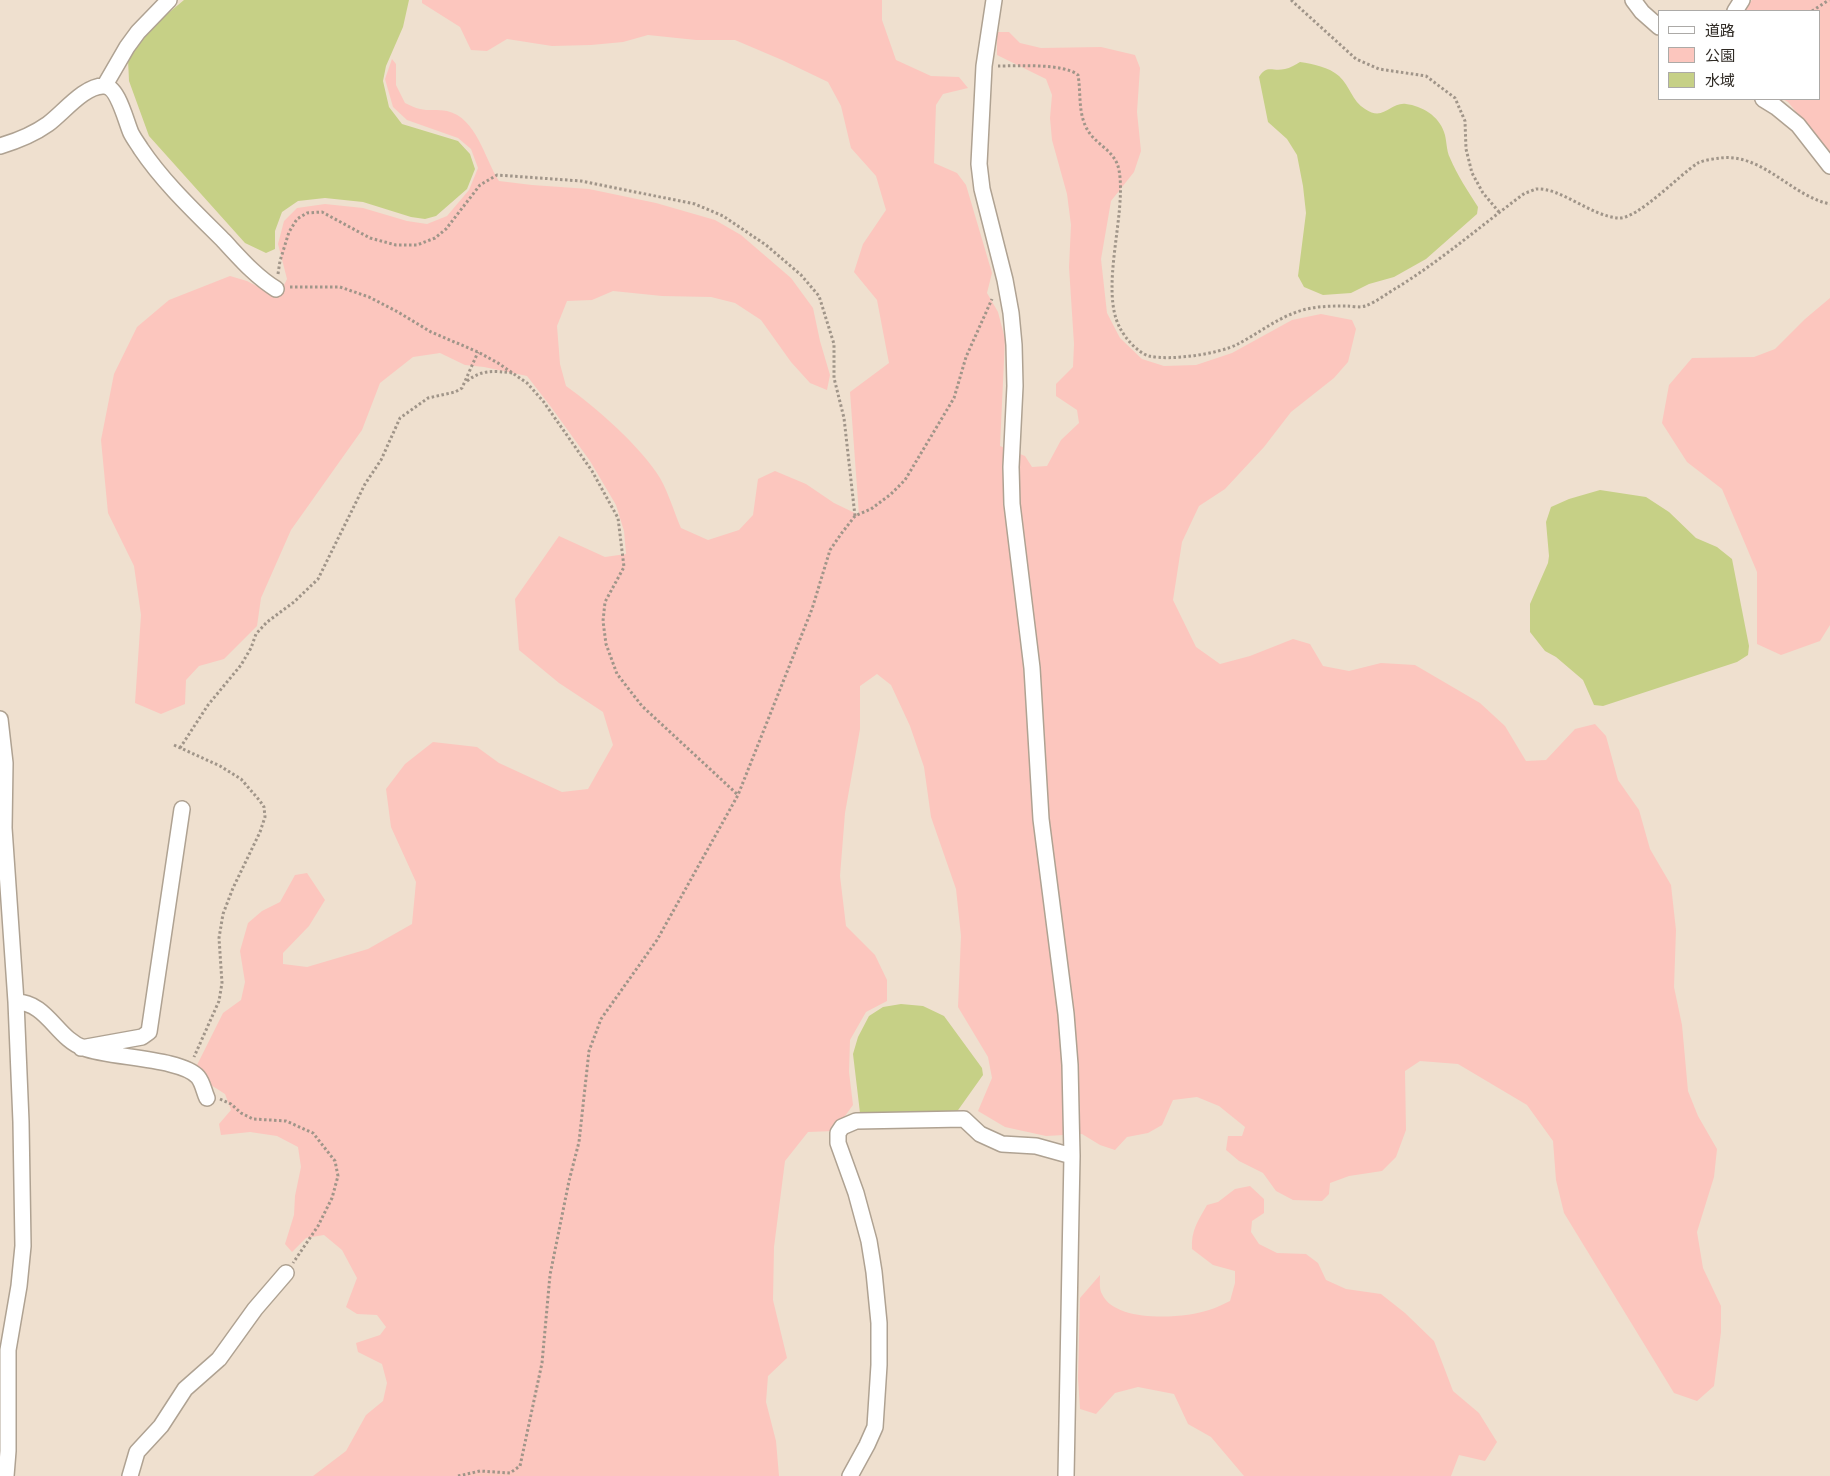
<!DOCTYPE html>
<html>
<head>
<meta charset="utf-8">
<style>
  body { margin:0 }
  #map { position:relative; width:1830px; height:1476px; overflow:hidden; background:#efe0cf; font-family:"Playfair Display","Noto Sans JP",serif }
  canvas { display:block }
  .legend { position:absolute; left:1658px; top:10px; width:162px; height:90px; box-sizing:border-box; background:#fff; border:1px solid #acaaa7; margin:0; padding:6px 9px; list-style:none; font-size:15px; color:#2f2a24 }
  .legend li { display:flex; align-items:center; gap:10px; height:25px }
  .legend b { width:25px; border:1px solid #acaaa7 }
</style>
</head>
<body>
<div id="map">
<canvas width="1830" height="1476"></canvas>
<ul class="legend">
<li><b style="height:6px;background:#fff"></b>道路</li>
<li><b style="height:14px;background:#fcc6be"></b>公園</li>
<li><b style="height:14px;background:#c6d086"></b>水域</li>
</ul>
</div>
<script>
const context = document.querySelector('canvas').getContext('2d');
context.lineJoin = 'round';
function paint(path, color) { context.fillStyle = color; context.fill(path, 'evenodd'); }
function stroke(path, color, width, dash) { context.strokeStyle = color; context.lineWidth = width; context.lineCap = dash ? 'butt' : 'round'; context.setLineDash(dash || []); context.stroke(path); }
paint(new Path2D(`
  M422 0H882V20L896 60 931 76 959 77 968 88 943 94 936 105 934 163 957 173 966 185 992 273 987 293 998 312 1005 339 1000 446 1025 456 1032 467 1047 466 1061 440 1079 423 1077 410 1056 396V384L1073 367 1074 344 1069 267 1071 225 1067 194 1052 140 1050 118 1052 95 1046 79 997 55V32H1009L1020 43 1041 48 1101 47 1135 55 1140 68 1137 112 1141 151 1134 172 1111 201 1101 259 1107 313 1120 338 1142 359 1164 366 1196 365 1232 353 1292 320 1321 314 1352 320 1356 329 1348 362 1334 378 1291 412 1264 447 1225 489 1199 506 1182 542 1173 600 1196 647 1220 664 1250 656 1293 639 1310 644 1323 666 1349 671 1381 663 1415 665 1480 703 1505 726 1526 761 1546 760 1575 729 1595 724 1606 736 1618 780 1639 810 1650 849 1671 885 1676 930 1674 987 1682 1025 1688 1091 1698 1116 1717 1149 1714 1177 1697 1232 1703 1268 1721 1306V1332L1714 1386 1697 1401 1674 1393 1564 1213 1556 1180 1553 1141 1527 1105 1458 1064 1420 1061 1405 1071 1406 1130 1396 1157 1382 1171 1349 1176 1330 1183 1329 1194 1322 1201 1293 1200 1276 1191 1263 1173 1239 1161 1226 1150 1228 1136H1242L1245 1127 1219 1106 1197 1097 1173 1100 1162 1125 1148 1133 1127 1137 1115 1150 1100 1145 1082 1134 1046 1136 1005 1127 978 1111 992 1078 988 1057 958 1007 961 936 956 889 931 817 924 767 910 726 891 685 877 674 860 686V729L845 813 840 876 846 926 875 955 887 980V1001L866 1012 850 1040 849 1072 853 1105 834 1131 808 1132 785 1161 774 1247 773 1300 787 1358 768 1376 766 1402 776 1441 779 1476H313L346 1451 366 1415 383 1401 387 1383 382 1364 358 1352 356 1343 380 1335 386 1327 377 1315 357 1314 346 1307 357 1278 342 1250 324 1235 306 1238 292 1252 285 1244 294 1215 295 1196 301 1167 298 1147 277 1136 250 1132 221 1135 219 1124 231 1110 225 1094 211 1085 197 1065 223 1013 241 1000 245 982 240 951 248 923 262 911 280 902 295 875 307 873 325 900 309 926 283 953V964L307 967 368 949 412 924 416 882 391 827 386 789 405 764 433 742 477 747 499 763 562 792 588 789 613 745 603 712 559 683 519 650 515 599 559 536 605 557 626 554 624 531 616 505 590 461 551 407 527 376 484 367 465 365 440 353 413 357 380 383 362 430 291 530 261 598 257 626 224 659 199 666 186 680 185 704 161 714 135 703 141 615 134 566 108 513 101 440 114 374 137 327 169 300 230 276 247 281 278 297 287 279 278 244 284 221 297 208 325 204 363 208 407 221 427 224 447 216 469 190 478 168 471 149 458 138 407 120 393 107 385 79 392 59 396 64V85L405 103C410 105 415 108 420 109 428 111 438 109 447 111 477 118 484 158 499 181L532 185 589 189 656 203 715 220 741 235 791 278 813 308 820 341 830 375 827 390 810 383 791 362 761 320 735 303 711 297 662 296 613 291 592 300 567 301 557 326 560 364 566 386C596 407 641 447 660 478 669 494 674 512 681 528L708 540 739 530 753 515 758 479 775 471 806 484 834 503 859 515 850 392 889 363 877 300 854 272 863 244 886 210 876 176 851 148 841 106 828 82 782 60 735 40H696L648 35 623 42 591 45 552 46 507 39 487 51 471 50 460 27 422 3Z
  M1752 0H1830V153L1788 102 1783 99H1819V11H1744Z
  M1830 298V625L1820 641 1781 655 1757 644V572L1722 489 1687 462 1662 423 1669 385 1692 358 1754 357 1775 349 1805 319Z
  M1250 1186 1264 1199V1213L1252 1221 1251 1232 1259 1244 1277 1253 1306 1254 1318 1263 1326 1280 1346 1289 1381 1294 1405 1313 1434 1341 1453 1391 1479 1413 1497 1442 1485 1461 1459 1455 1451 1476H1244L1211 1437 1188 1424 1174 1394 1138 1387 1115 1393 1096 1414 1080 1409 1078 1378 1080 1298 1100 1275C1100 1281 1099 1289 1102 1294 1115 1323 1183 1319 1209 1310 1216 1308 1223 1304 1230 1301L1235 1283V1271L1213 1265 1192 1249C1191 1230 1198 1221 1207 1205L1218 1202 1235 1189Z`), '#fcc6be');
paint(new Path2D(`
  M184 0H409L403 27 386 66 383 81 389 107 402 124 458 141 470 154 475 169 467 189 436 216 425 219 411 217 363 202 325 198 298 201 282 212 275 231V249L266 253 245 243 149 136 129 81 128 59 137 44 160 20Z
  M1300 62C1313 64 1329 67 1339 76 1350 86 1352 101 1365 109 1384 122 1390 102 1406 104 1422 106 1439 116 1444 132 1447 140 1446 150 1450 158 1457 175 1468 191 1478 207L1477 214 1426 259 1394 277 1369 284 1351 293 1323 295 1304 287 1298 276 1306 213 1303 186 1297 155 1287 139 1268 122 1259 77C1267 64 1272 72 1285 69 1290 68 1295 65 1300 62Z
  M1600 490 1646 497 1669 512 1696 538 1717 547 1732 559 1749 646 1748 655 1737 662 1603 706 1594 705 1583 680 1556 657 1545 651 1530 632V604L1548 563 1549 556 1546 522 1551 507 1569 499Z
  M901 1004 923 1006 944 1016 982 1068 983 1075 956 1113H860L853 1054 858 1037 869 1016 883 1007Z`), '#c6d086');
const minor = new Path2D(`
  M994 0 984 66 979 164 982 189 1005 280 1011 313 1014 345 1015 386 1011 467 1012 504 1032 668 1041 819 1066 1014 1070 1065 1072 1156 1066 1476
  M1633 0 1642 12 1659 27
  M1735 11 1742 0
  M105 85 127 47 138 32 169 0
  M1763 99 1776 107 1798 125 1830 166
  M0 146C17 141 34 134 48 124 63 113 85 85 104 86 118 86 126 122 131 133 134 139 138 144 141 149 164 183 194 211 223 240 240 258 255 276 276 289
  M0 719 5 763 4 828 16 1002 21 1122 23 1246 19 1286 8 1350V1451L6 1476
  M16 1002C47 1002 57 1039 84 1048 110 1058 182 1058 198 1077 203 1083 204 1092 207 1098
  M81 1048 142 1037 149 1032 182 809
  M130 1476 137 1452 161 1426 185 1389 219 1359 255 1309 286 1273
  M850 1476 867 1445 875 1427 879 1365V1323L874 1272 869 1241 856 1193 838 1143V1133L842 1127 856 1121 964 1119 980 1134 1002 1144 1036 1146 1072 1156`);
stroke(minor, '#afa292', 18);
stroke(new Path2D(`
  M1291 0 1356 59 1379 69 1426 76 1455 98 1465 121 1466 149 1472 173 1483 193 1499 212
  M1812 11 1829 0
  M998 66C1018 66 1063 63 1078 75 1081 92 1078 111 1086 127 1094 145 1115 149 1119 170 1127 214 1099 289 1120 328 1125 338 1138 353 1149 356 1170 361 1219 354 1238 344 1257 334 1275 320 1294 313 1311 306 1329 306 1347 306 1352 306 1360 308 1365 306 1375 303 1389 292 1398 287 1443 259 1483 224 1525 193 1529 192 1533 190 1536 189 1560 187 1591 216 1618 218 1637 220 1679 175 1698 163 1704 160 1713 159 1720 158 1763 153 1791 196 1830 204
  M278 274 280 261 289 232 297 219 307 213 322 212 370 238 396 245H417L435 238 446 229 480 185 497 175 581 181 695 204 723 216 766 245 801 275 819 296 834 344V378L844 418 855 516
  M290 287H340L369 297 398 312 431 332 478 352 498 363 527 383 543 401 592 471 618 518 624 567 605 602 603 621 606 644 617 674 642 706 738 795
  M467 381C483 369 494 371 513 373
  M174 745 220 766 241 779 260 801 264 807 265 817 260 832 233 888 223 914 219 938 222 983 219 1001 194 1057
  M180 748 208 705 241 665 251 648 256 634 267 622 294 602 318 579 365 484 381 460 400 418 428 398 455 392 462 388 478 352
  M220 1099 231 1104 241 1113 253 1119 286 1121 313 1133 335 1161 338 1176 332 1198 318 1226 293 1263
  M458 1476 480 1471 510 1473 520 1466 542 1363 550 1275 569 1181 579 1142 589 1051 601 1019 657 940 738 795 812 609 830 550 841 534 855 516 871 509 891 494 905 480 954 398 966 357 992 299`), '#a09589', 3, [2.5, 2.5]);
stroke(minor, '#fff', 15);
</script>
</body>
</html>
